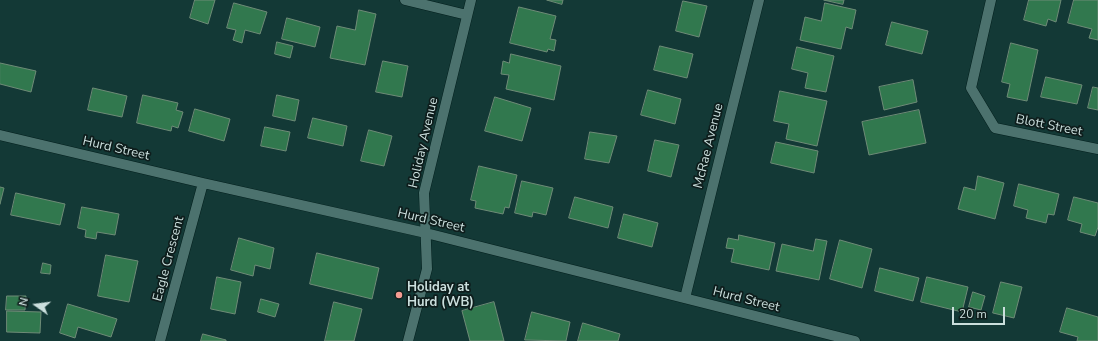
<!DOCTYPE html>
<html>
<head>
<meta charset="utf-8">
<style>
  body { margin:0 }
  #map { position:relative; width:1098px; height:341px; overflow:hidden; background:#133936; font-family:"Nunito Sans",sans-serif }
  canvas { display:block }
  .north { position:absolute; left:16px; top:285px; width:40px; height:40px; -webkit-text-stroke:3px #0e1d1c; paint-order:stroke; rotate:284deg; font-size:11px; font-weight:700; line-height:16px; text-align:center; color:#cbdfdd }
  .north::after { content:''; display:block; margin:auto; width:14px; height:18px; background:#cbdfdd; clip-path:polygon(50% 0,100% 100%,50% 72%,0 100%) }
  .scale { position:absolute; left:952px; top:307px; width:53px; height:18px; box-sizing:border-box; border:2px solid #cbdfdd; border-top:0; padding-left:5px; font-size:12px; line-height:14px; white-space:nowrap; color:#cbdfdd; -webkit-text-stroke:3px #0e1d1c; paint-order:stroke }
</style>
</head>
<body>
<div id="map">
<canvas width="1098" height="341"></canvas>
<div class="north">N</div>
<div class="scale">20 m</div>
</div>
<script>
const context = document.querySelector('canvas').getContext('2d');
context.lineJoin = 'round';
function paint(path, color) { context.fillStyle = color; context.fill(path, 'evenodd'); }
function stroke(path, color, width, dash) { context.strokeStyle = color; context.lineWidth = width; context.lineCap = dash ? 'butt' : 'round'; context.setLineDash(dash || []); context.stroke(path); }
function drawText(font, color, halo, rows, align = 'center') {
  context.font = font + ' "Nunito Sans",sans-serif'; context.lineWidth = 3.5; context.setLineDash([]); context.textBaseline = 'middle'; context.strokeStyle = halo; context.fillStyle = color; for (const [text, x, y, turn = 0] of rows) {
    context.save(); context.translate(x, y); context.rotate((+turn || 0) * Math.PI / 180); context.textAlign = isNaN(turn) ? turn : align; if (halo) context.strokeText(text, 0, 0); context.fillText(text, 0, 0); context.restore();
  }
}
const building = new Path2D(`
  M195 0H215L208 24 190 18Z
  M547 0H563L562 4Z
  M824 0H844L843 4Z
  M1029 0H1061L1056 22 1048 19 1046 26 1024 20Z
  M1074 0H1098V40L1089 38 1092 29 1068 23Z
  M683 1 707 6 699 37 676 31Z
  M234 3 267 12 260 34 245 30 242 43 233 40 236 30 227 28Z
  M825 3 856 10 852 29 846 27 841 49 800 40 805 17 821 21Z
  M519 7 556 16 550 39 556 40 554 51 548 49 547 52 510 43Z
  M359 10 376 14 365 65 330 58 337 26 355 30Z
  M287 18 320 27 315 47 282 39Z
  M892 22 928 31 922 54 886 45Z
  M277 42 293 46 290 58 275 54Z
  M1011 43 1038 50 1027 101 1007 97 1010 84 1002 82Z
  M660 46 693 54 687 78 654 70Z
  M797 47 834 56 826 92 805 88 808 73 792 69Z
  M511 54 561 66 554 100 506 89 509 75 501 74 503 61 509 63Z
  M383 61 408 66 402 97 376 92Z
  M0 63 36 71 31 92 0 84Z
  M1046 77 1082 85 1077 104 1041 97Z
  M913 80 917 102 884 110 879 87Z
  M1093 87 1098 88V110L1088 108Z
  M93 88 127 96 122 117 88 110Z
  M648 90 681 99 675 124 641 115Z
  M780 91 827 101 817 146 786 139 789 124 774 121Z
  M143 95 178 103 176 110 183 112 178 128 172 126 171 131 137 123Z
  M277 95 299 100 295 121 273 116Z
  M495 97 531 108 522 141 485 131Z
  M195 109 230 119 224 141 189 131Z
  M919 110 926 143 869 155 862 122Z
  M313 118 347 126 343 146 308 138Z
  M265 127 290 132 286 151 261 146Z
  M369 130 392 136 384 166 361 161Z
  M590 132 617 136 609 163 585 159Z
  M655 140 679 145 671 177 648 171Z
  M776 142 818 151 814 173 771 163Z
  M479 166 517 175 509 208 505 207 503 214 475 208 476 201 471 200Z
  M978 176 1004 183 995 219 958 209 964 187 975 190Z
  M522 181 553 188 546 215 533 212 532 217 515 213Z
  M1019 184 1059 194 1054 215 1048 214 1046 223 1026 218 1028 210 1014 206Z
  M0 187 4 188 0 204Z
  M16 193 65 204 60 225 11 215Z
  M575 197 613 207 608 228 569 218Z
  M1074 197 1098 203V227L1095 236 1080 232 1082 224 1068 220Z
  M82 207 119 214 115 235 97 232 96 239 85 237 86 230 78 228Z
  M624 214 658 223 652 247 618 238Z
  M739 235 775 243 769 270 731 262 734 249 726 248 728 238 738 240Z
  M239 238 274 248 270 269 255 265 253 276 231 270Z
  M816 239 827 241 819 280 776 271 782 244 813 251Z
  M840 240 872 249 862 288 830 279Z
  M317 253 379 268 372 299 310 284Z
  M106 255 138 261 129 302 98 296Z
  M43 263 51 265 50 274 41 273Z
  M880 268 919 278 913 301 875 291Z
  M217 277 241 282 235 314 211 309Z
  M927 277 968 287 962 312 921 302Z
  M1001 282 1022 287 1014 318 993 313Z
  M973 292 985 296 981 310 969 307Z
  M7 296H26L25 310H6Z
  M261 299 279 304 275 317 258 312Z
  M334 302 362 309 354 341H325Z
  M494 302 504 341H470L462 311Z
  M68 304 117 319 111 337 78 327 75 338 60 333Z
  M1067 308 1098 317V341H1077L1078 337 1060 332Z
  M7 311 41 312 40 333 7 332Z
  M532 312 570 322 566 341 525 340Z
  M583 323 620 334 618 341H578Z
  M203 334 226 340V341H201Z`);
paint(building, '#31784e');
stroke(building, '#6e8b77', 1);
const minor = new Path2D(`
  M405 0 467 15
  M991 0 971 88 995 128 1098 149
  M0 135 203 183 426 233 855 341
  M685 298 759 0
  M160 341 203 183
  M408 341 427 269 424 193 471 0`);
stroke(minor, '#031f1d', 11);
stroke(minor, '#4c726e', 10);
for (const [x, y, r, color] of [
  [399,295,4,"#f59c92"]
]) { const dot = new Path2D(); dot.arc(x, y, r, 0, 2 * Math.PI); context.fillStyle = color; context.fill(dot); stroke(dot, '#0e1d1c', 1.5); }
drawText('13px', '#cbdfdd', '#0e1d1c', [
  ["Blott Street",1049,126,11],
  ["Holiday Avenue",424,143,-77],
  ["McRae Avenue",709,146,-76],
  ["Hurd Street",116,149,13],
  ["Hurd Street",431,221,13],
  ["Eagle Crescent",169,259,-75],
  ["Hurd Street",746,300,14]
]);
drawText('bold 13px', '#cbdfdd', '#0e1d1c', [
  ["Holiday at",407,288],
  ["Hurd (WB)",407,303]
], 'left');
</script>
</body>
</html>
